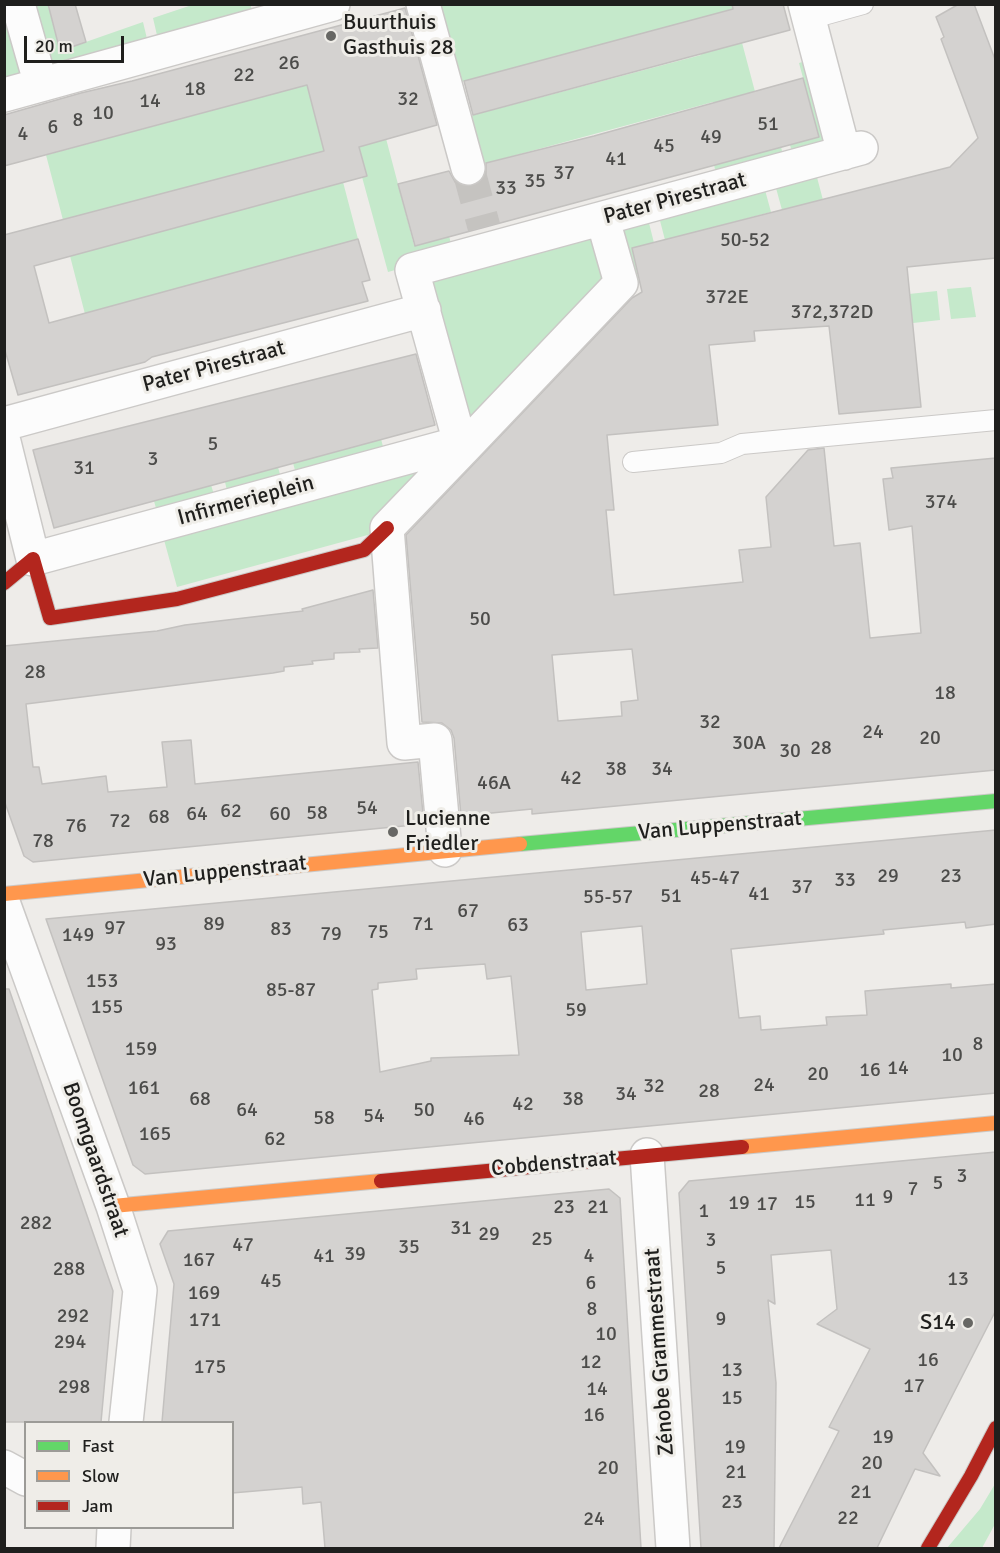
<!DOCTYPE html>
<html>
<head>
<meta charset="utf-8">
<style>
  body { margin:0 }
  #map { position:relative; width:1000px; height:1553px; overflow:hidden; background:#eeece9; font-family:Signika,sans-serif }
  canvas { display:block }
  .frame { position:absolute; inset:0; border:6px solid #1f1f1d; pointer-events:none }
  .legend { position:absolute; left:24px; top:1421px; width:210px; height:108px; box-sizing:border-box; background:#efede8; border:2px solid #9c9b97; margin:0; padding:8px 10px; list-style:none; font-size:18px; color:#1f1f1d }
  .legend li { display:flex; align-items:center; gap:12px; height:30px }
  .legend b { width:30px; border:2px solid #9c9b97 }
  .scale { position:absolute; left:24px; top:36px; width:100px; height:27px; box-sizing:border-box; border:3px solid #1f1f1d; border-top:0; padding-left:8px; font-size:18px; line-height:21px; white-space:nowrap; color:#1f1f1d; -webkit-text-stroke:4px #efede8; paint-order:stroke }
</style>
</head>
<body>
<div id="map">
<canvas width="1000" height="1553"></canvas>
<div class="frame"></div>
<ul class="legend">
<li><b style="height:8px;background:#63d668"></b>Fast</li>
<li><b style="height:8px;background:#ff974d"></b>Slow</li>
<li><b style="height:8px;background:#b3261e"></b>Jam</li>
</ul>
<div class="scale">20 m</div>
</div>
<script>
const context = document.querySelector('canvas').getContext('2d');
context.lineJoin = 'round';
function paint(path, color) { context.fillStyle = color; context.fill(path, 'evenodd'); }
function stroke(path, color, width, dash) { context.strokeStyle = color; context.lineWidth = width; context.lineCap = dash ? 'butt' : 'round'; context.setLineDash(dash || []); context.stroke(path); }
function drawText(font, color, halo, rows, align = 'center') {
  context.font = font + ' Signika,sans-serif'; context.lineWidth = 6; context.setLineDash([]); context.textBaseline = 'middle'; context.strokeStyle = halo; context.fillStyle = color; for (const [text, x, y, turn = 0] of rows) {
    context.save(); context.translate(x, y); context.rotate((+turn || 0) * Math.PI / 180); context.textAlign = isNaN(turn) ? turn : align; if (halo) context.strokeText(text, 0, 0); context.fillText(text, 0, 0); context.restore();
  }
}
paint(new Path2D(`
  M250 4 255 18 159 44 153 18 192 5Z
  M5 5 29 77 5 83Z
  M29 5H48L60 51 143 22 149 47 47 75Z
  M439 5H732L758 103 717 114 713 102 483 164 470 116 701 55 692 20 461 82Z
  M809 60 833 150 795 161 790 145 819 137 799 63Z
  M368 70 414 245 449 236 454 254 388 272 356 155Z
  M307 85 324 151 63 220 46 155Z
  M781 147 785 163 718 182 714 165Z
  M814 166 823 200 782 210 773 177Z
  M762 179 771 212 665 240 657 209Z
  M343 182 358 239 85 314 70 256Z
  M646 211 654 243 632 248 639 281 626 284 608 220Z
  M598 227 613 281 469 433 422 275Z
  M971 287 976 317 951 319 947 289Z
  M937 291 940 320 913 323 909 294Z
  M381 439 386 458 298 481 293 463Z
  M449 450 375 533 177 587 161 529Z
  M278 467 283 486 229 499 225 482Z
  M211 485 217 504 159 519 154 501Z
  M995 1484V1524L982 1548H947L980 1509Z`), '#c5e9cb');
const building = new Path2D(`
  M48 4H75L86 42 60 51Z
  M732 4H783L790 30 473 115 464 81 733 9Z
  M959 4H974L996 62V258L907 267 921 407 839 414 829 326 754 331 755 341 709 345 718 425 607 435 614 510H606L614 595 743 582 739 550 771 547 766 497 808 450 824 448 834 546 860 543 870 638 921 633 912 526 889 530 883 479 893 478 891 468 996 458V770L532 814V809L461 816 454 738 451 730 442 723 422 722 406 535 632 298 642 292 632 248 950 167 978 138 941 39 944 37 936 17ZM632 649 638 700 621 702 622 716 558 721 552 655Z
  M405 8 437 125 359 147 367 176 34 266 49 323 358 239 370 280 362 282 368 301 152 357 145 362 18 395 4 347V235L324 151 307 85 4 166V115L81 93 132 81Z
  M803 78 819 137 415 246 398 184 449 171 455 182 463 186H472L482 181 486 173V163L594 136Z
  M416 354 435 425 54 528 33 450Z
  M373 590 378 648 359 649 360 652 334 653V659L312 661 313 664 284 667V671L273 673 26 704 33 767H39L42 784 106 776 108 792 167 787 162 742 191 740 195 784 418 762 424 824 33 862 24 856 4 800V646L157 631 185 625 303 611 302 609Z
  M996 830V924L966 928 965 922 883 930 884 934 731 949 739 1018 760 1016 761 1030 827 1025 826 1017 867 1015 865 991 951 984V988L996 984V1093L145 1174 133 1165 46 919ZM642 926 647 984 586 990 581 932ZM485 964 487 979 511 976 519 1055 431 1058V1061L380 1072 372 990 378 989V983L417 979 416 969Z
  M4 989H9L113 1291 101 1422H4Z
  M996 1152V1310L923 1453 940 1476 915 1469 877 1548H779L839 1431 829 1427 870 1349 817 1324 837 1309 831 1250 771 1255 775 1304 768 1300 776 1383 774 1548H701L679 1193 689 1181Z
  M609 1189 620 1198 641 1548H325L321 1502 303 1504 302 1487 232 1493V1422H162L174 1284 160 1244 168 1231Z`);
paint(building, '#d4d2d0');
stroke(building, '#c3c1bf', 1.5);
stroke(new Path2D(`
  M468 168 484 227`), '#c5c3c0', 33, [33, 16]);
const lane = new Path2D(`
  M809 19 863 4
  M633 462 721 453 742 444 996 420`);
const street = new Path2D(`
  M18 4 41 85
  M423 4 468 168
  M805 4 844 153
  M4 95 333 4
  M4 424 424 310
  M4 442 33 559 460 443
  M462 450 621 283 603 220
  M445 850 435 740 404 743 387 528 462 450 412 270 861 148
  M4 905 113 1206 140 1290 126 1422
  M647 1155 673 1548
  M4 1467 26 1479
  M113 1548 114 1528`);
const fast = new Path2D(`
  M520 844 996 801`);
const slow = new Path2D(`
  M4 894 520 844
  M742 1147 996 1123
  M113 1206 381 1181`);
const jam = new Path2D(`
  M4 583 33 559 50 618 177 599 364 550 387 528
  M381 1181 742 1147
  M928 1548 971 1476 996 1428`);
stroke(lane, '#cbc9c7', 22);
stroke(street, '#cbc9c7', 36);
stroke(fast, '#cbc9c7', 16);
stroke(slow, '#cbc9c7', 16);
stroke(jam, '#cbc9c7', 16);
stroke(lane, '#fcfcfc', 20);
stroke(street, '#fcfcfc', 33);
stroke(fast, '#63d668', 14);
stroke(slow, '#ff974d', 14);
stroke(jam, '#b3261e', 14);
for (const [x, y, r, color] of [
  [331,36,6,"#676764"],
  [393,832,6,"#676764"],
  [968,1323,6,"#676764"]
]) { const dot = new Path2D(); dot.arc(x, y, r, 0, 2 * Math.PI); context.fillStyle = color; context.fill(dot); stroke(dot, '#efede8', 2); }
drawText('20px', '#4c4c4a', null, [
  ["26",289,64],
  ["22",244,76],
  ["18",195,90],
  ["32",408,100],
  ["14",150,102],
  ["10",103,114],
  ["8",78,121],
  ["51",768,125],
  ["6",53,128],
  ["4",23,135],
  ["49",711,138],
  ["45",664,147],
  ["41",616,160],
  ["37",564,174],
  ["35",535,182],
  ["33",506,189],
  ["50-52",745,241],
  ["372E",727,298],
  ["372,372D",832,313],
  ["5",213,445],
  ["3",153,460],
  ["31",84,469],
  ["374",941,503],
  ["50",480,620],
  ["28",35,673],
  ["18",945,694],
  ["32",710,723],
  ["24",873,733],
  ["20",930,739],
  ["30A",749,744],
  ["28",821,749],
  ["30",790,752],
  ["38",616,770],
  ["34",662,770],
  ["42",571,779],
  ["46A",494,784],
  ["54",367,809],
  ["62",231,812],
  ["58",317,814],
  ["64",197,815],
  ["60",280,815],
  ["68",159,818],
  ["72",120,822],
  ["76",76,827],
  ["78",43,842],
  ["29",888,877],
  ["23",951,877],
  ["45-47",715,879],
  ["33",845,881],
  ["37",802,888],
  ["41",759,895],
  ["51",671,897],
  ["55-57",608,898],
  ["67",468,912],
  ["89",214,925],
  ["71",423,925],
  ["63",518,926],
  ["97",115,929],
  ["83",281,930],
  ["75",378,933],
  ["79",331,935],
  ["149",78,936],
  ["93",166,945],
  ["153",102,982],
  ["85-87",291,991],
  ["155",107,1008],
  ["59",576,1011],
  ["8",978,1045],
  ["159",141,1050],
  ["10",952,1056],
  ["14",898,1069],
  ["16",870,1071],
  ["20",818,1075],
  ["24",764,1086],
  ["32",654,1087],
  ["161",144,1089],
  ["28",709,1092],
  ["34",626,1095],
  ["68",200,1100],
  ["38",573,1100],
  ["42",523,1105],
  ["64",247,1111],
  ["50",424,1111],
  ["54",374,1117],
  ["58",324,1119],
  ["46",474,1120],
  ["165",155,1135],
  ["62",275,1140],
  ["3",962,1177],
  ["5",938,1184],
  ["7",913,1190],
  ["9",888,1198],
  ["11",865,1201],
  ["15",805,1203],
  ["19",739,1204],
  ["17",767,1205],
  ["23",564,1208],
  ["21",598,1208],
  ["1",704,1212],
  ["282",36,1224],
  ["31",461,1229],
  ["29",489,1235],
  ["25",542,1240],
  ["3",711,1241],
  ["47",243,1246],
  ["35",409,1248],
  ["39",355,1255],
  ["41",324,1257],
  ["4",589,1257],
  ["167",199,1261],
  ["5",721,1269],
  ["288",69,1270],
  ["13",958,1280],
  ["45",271,1282],
  ["6",591,1284],
  ["169",204,1294],
  ["8",592,1310],
  ["292",73,1317],
  ["9",721,1320],
  ["171",205,1321],
  ["10",606,1335],
  ["294",70,1343],
  ["16",928,1361],
  ["12",591,1363],
  ["175",210,1368],
  ["13",732,1371],
  ["17",914,1387],
  ["298",74,1388],
  ["14",597,1390],
  ["15",732,1399],
  ["16",594,1416],
  ["19",883,1438],
  ["19",735,1448],
  ["20",872,1464],
  ["20",608,1469],
  ["21",736,1473],
  ["21",861,1493],
  ["23",732,1503],
  ["22",848,1519],
  ["24",594,1520]
]);
drawText('22px', '#1f1f1d', '#efede8', [
  ["Buurthuis",343,23],
  ["Gasthuis 28",343,48],
  ["Lucienne",405,819],
  ["Friedler",405,844],
  ["S14",956,1323,"right"]
], 'left');
drawText('22px', '#1f1f1d', '#efede8', [
  ["Pater Pirestraat",675,199,-15],
  ["Pater Pirestraat",214,367,-15],
  ["Infirmerieplein",246,501,-15],
  ["Van Luppenstraat",720,826,-5],
  ["Van Luppenstraat",225,872,-6],
  ["Boomgaardstraat",95,1160,71],
  ["Cobdenstraat",554,1164,-5],
  ["Zénobe Grammestraat",660,1352,-94]
]);
</script>
</body>
</html>
